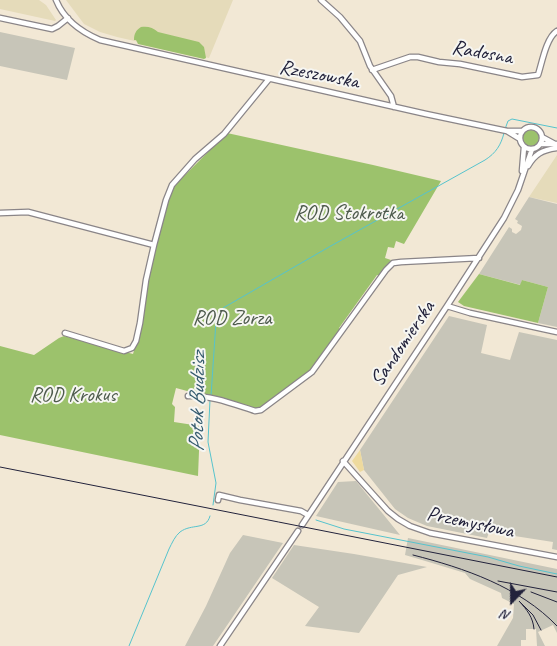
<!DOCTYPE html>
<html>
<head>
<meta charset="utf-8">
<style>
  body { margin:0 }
  #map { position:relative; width:557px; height:646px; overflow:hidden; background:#f2e8d5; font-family:Caveat,sans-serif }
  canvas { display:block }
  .north { position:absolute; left:487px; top:576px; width:50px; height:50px; -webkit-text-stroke:4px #f6f6f2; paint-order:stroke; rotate:202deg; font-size:14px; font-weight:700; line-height:20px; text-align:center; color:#22223b }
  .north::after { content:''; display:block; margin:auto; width:18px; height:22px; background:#22223b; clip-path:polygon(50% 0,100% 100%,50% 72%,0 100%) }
</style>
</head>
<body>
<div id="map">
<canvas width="557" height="646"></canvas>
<div class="north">N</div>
</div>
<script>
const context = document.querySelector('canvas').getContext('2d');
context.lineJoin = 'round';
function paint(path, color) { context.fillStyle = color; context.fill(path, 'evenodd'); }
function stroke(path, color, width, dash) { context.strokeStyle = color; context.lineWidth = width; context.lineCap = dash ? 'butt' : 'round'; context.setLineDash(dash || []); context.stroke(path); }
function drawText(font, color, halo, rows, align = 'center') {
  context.font = font + ' Caveat,sans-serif'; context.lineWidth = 4; context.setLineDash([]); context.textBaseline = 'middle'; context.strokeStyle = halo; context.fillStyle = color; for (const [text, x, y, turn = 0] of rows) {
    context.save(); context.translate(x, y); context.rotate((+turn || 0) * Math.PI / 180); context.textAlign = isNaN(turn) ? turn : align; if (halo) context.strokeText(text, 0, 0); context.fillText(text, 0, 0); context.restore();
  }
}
paint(new Path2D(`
  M0 0H39L46 5 56 20 55 21 0 9Z
  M66 0H233L209 58 117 37 100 32 84 24Z
  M557 155V203L529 197Z`), '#e5dbba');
paint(new Path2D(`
  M0 32 75 48 67 80 0 66Z
  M529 197 557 204V327L538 323 548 287 522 280 521 285 479 274 509 227 512 229V232L516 234 521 230 522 226 517 223 518 221 515 219Z
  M449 316 487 325 481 353 510 360 519 332 557 340V550L552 549 553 542 489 532 487 538 427 526 408 518 395 509 364 470 360 450Z
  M356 481 383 514 400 535 316 516 338 482Z
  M243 535 283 543 213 646H185L206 606 230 553Z
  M408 538 557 569V633L553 625 538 632 545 646H537L536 629H526V640H521V646H526H497L513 618 514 604 502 598 501 593 470 579 465 573 422 560 405 555Z
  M294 545 354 554 427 567 398 575 359 633 305 626 319 607 272 578Z`), '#c7c5b8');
paint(new Path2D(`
  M141 27C147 26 153 27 158 32L199 42 204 47 206 58 204 59 138 44 136 40H134C134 34 136 30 141 27Z
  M523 138a8 8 0 1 1 16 0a8 8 0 1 1-16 0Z
  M227 133 373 165 441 181 404 244 396 241 394 248 388 247 385 258 391 260 380 276 377 275 339 328 341 330 311 371 262 407 254 409 176 388 172 404 175 407 174 422 200 426 198 476 0 435V346L34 355 59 338 64 336 133 354 140 331 148 281 164 213 173 187Z
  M479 274 520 285 522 280 548 287 538 323 464 306 458 302Z`), '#9cc26c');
paint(new Path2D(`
  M360 450 364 470 360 472 352 461Z`), '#eeda9e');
stroke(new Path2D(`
  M505 129 508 121 512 119 557 128
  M211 396 216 321 220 311 223 308 329 247 485 160C496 153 501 145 504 133
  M210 400 208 442 216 483 213 505
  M316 520 344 529 488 557 519 566 557 574
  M129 646 169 549C172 543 175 536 180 532 192 523 206 531 210 516`), '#56c3cd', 1);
const minor = new Path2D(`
  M56 0C64 20 81 32 100 40L426 114 507 131H522
  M321 0 340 17 360 41 370 66 391 96 394 107
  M0 18 52 29 58 26 68 18
  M372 70 410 57H418L439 62 460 64 522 77 538 75C542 63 546 38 557 31
  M520 138a11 11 0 1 1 22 0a11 11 0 1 1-22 0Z
  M507 131 520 139
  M542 137 555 144
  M540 144H557
  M528 166C535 154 542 150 557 148
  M522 171 524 147
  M0 213 28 212 154 245
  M447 306 470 313 557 332
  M65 333 124 351 132 348 136 341 140 323 146 280 154 245 166 200 172 185 195 159 224 134 269 79
  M188 396C211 395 233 404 255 411L261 410 312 372 386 270 393 263 401 262 479 258
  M343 461 388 511 398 519 410 526 430 533 557 557
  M218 500 219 495 240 500 301 511 308 515
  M302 525 447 306 504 218 518 190 532 149
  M220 646 298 531`);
stroke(minor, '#8a8588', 7);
stroke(minor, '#fff', 4.5);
stroke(new Path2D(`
  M0 467 557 577
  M413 555C464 568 520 587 557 626
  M498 581 557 592
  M531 592 557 602
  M534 629C533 617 527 610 519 601L533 615 541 630`), '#22223b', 1);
drawText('21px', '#22223b', '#f6f6f2', [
  ["Radosna",482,53,10],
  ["Rzeszowska",319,75,11],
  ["Sandomierska",403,344,-56],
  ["Przemysłowa",470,523,12]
]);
drawText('21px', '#4d5a4c', '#f6f6f2', [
  ["ROD Stokrotka",349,213],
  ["ROD Zorza",232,318],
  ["ROD Krokus",73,395]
]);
drawText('italic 22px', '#345a6e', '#f6f6f2', [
  ["Potok Budzisz",198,402,-89]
]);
</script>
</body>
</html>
